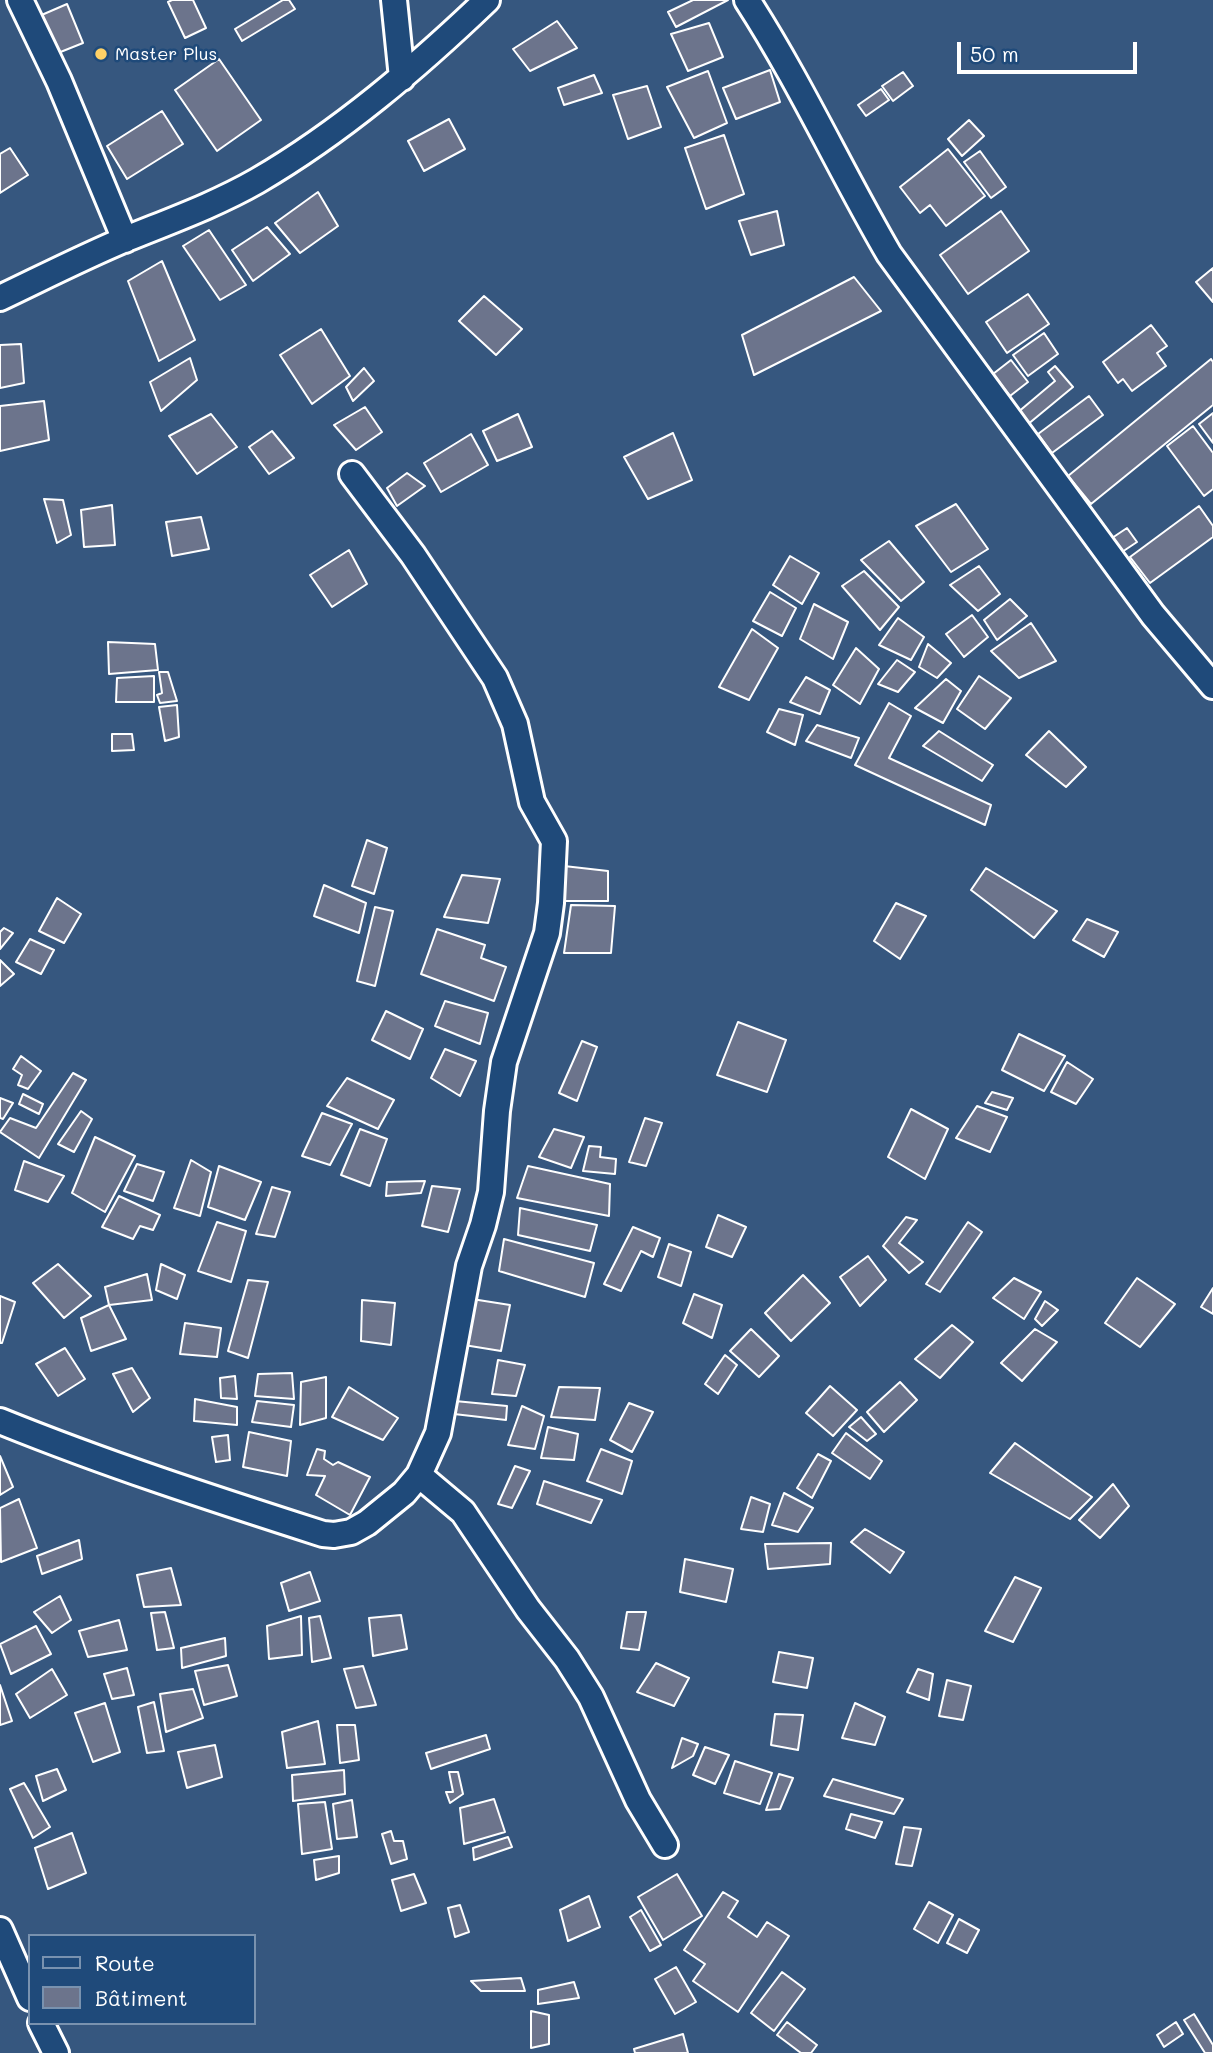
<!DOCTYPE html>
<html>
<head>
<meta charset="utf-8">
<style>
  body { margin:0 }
  #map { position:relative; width:1213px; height:2053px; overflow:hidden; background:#36577f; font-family:Mali,sans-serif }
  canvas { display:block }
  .legend { position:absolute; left:28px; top:1934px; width:228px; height:91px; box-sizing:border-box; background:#1f4a7a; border:2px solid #7992af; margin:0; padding:9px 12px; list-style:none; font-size:21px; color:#fff }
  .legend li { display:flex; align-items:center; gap:14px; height:35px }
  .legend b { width:35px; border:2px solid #7992af }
  .scale { position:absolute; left:957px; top:42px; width:180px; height:32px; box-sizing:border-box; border:4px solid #fff; border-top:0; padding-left:9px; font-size:21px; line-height:24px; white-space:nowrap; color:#fff; -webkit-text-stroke:5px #1f4a7a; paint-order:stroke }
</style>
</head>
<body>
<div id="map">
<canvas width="1213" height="2053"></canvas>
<ul class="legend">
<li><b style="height:9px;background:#1f4a7a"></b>Route</li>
<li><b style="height:19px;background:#6c748c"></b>Bâtiment</li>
</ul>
<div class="scale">50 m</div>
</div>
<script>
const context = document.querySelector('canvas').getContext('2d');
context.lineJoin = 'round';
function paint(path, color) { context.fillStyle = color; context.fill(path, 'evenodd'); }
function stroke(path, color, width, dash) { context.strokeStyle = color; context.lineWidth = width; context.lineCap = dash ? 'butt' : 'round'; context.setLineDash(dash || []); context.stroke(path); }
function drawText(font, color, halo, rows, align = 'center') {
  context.font = font + ' Mali,sans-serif'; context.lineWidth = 5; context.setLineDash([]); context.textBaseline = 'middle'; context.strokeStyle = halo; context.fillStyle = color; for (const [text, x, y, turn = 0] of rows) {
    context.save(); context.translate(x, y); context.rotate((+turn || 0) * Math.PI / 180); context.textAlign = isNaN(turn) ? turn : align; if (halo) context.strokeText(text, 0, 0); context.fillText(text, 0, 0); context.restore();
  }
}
const building = new Path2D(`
  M172 0H193L206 28 185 38 168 2Z
  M283 0H289L295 9 242 41 235 29Z
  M693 0H728L676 27 668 12Z
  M67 4 83 43 53 55 37 17Z
  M557 21 577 48 530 71 513 49Z
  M709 23 723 57 688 71 671 34Z
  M219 59 261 120 217 151 175 90Z
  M770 70 780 102 736 119 723 88Z
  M708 71 727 123 694 138 667 87Z
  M903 72 913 86 893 101 882 86Z
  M594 75 602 93 564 105 558 88Z
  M647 86 661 127 628 139 613 95Z
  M881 89 889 100 866 116 858 105Z
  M162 111 183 144 127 179 107 146Z
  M449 119 465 149 424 171 408 141Z
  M969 120 984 136 962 156 948 139Z
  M724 135 744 194 706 209 685 148Z
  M10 148 28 175 0 193V154Z
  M948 149 985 196 946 226 930 205 920 213 900 187Z
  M980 151 1006 187 991 198 964 162Z
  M318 192 338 226 300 253 275 223Z
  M777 211 784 245 751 255 739 221Z
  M1001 211 1029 251 968 294 940 255Z
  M267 227 290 254 253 281 232 250Z
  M209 230 246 285 220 300 183 246Z
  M162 261 195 340 159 361 128 281Z
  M1213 268V302L1196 282Z
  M854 277 881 311 754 375 742 335Z
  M1028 294 1049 324 1007 353 986 322Z
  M484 296 522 329 496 355 459 321Z
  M1151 325 1167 346 1157 353 1166 366 1132 391 1123 379 1118 383 1103 362Z
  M321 329 350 376 312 404 280 355Z
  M1044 333 1058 354 1028 376 1013 355Z
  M21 344 24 383 0 388V345Z
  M190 358 197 380 161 411 150 382Z
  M1211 359 1213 362V405L1091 504 1068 476Z
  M1011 360 1028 382 1010 396 993 374Z
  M1055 366 1073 387 1027 425 1017 413 1055 381 1048 372Z
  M364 368 374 381 353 401 346 387Z
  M1089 396 1103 415 1052 453 1038 434Z
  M44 401 49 440 0 451V406Z
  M365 407 382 432 356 450 334 425Z
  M1213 413V443L1199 424Z
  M211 414 237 447 197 474 169 436Z
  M518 414 532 447 497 461 483 431Z
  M1193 426 1213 453V489L1204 496 1167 446Z
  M272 431 294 458 269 474 249 447Z
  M673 433 692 480 648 499 624 457Z
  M471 434 488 465 441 492 424 463Z
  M407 473 425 486 397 506 387 488Z
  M44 499 63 500 71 535 57 543Z
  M956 504 988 549 951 572 916 526Z
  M112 505 115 545 84 547 81 510Z
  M1199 506 1213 526V537L1150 583 1130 557Z
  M201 517 209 549 172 556 166 522Z
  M1127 528 1137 542 1116 556 1106 542Z
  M889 541 924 582 901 601 861 560Z
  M349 550 367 584 332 607 310 575Z
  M790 556 819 573 802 604 773 585Z
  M979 566 1000 594 978 611 950 585Z
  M864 571 899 607 880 630 842 586Z
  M770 592 796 608 782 636 753 621Z
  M1010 599 1027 616 997 640 984 620Z
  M814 604 848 622 833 659 800 639Z
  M972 615 988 637 964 657 946 634Z
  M898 618 924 637 911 660 879 645Z
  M1031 623 1056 661 1019 678 991 651Z
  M752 629 778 648 749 700 719 687Z
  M108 642 155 644 158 670 109 674Z
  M928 644 951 663 937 678 919 667Z
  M856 648 879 669 860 704 833 685Z
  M897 660 915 672 898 692 878 684Z
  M159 672H168L177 701 160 703 157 695 162 693Z
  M154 676V702H116L117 678Z
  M979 676 1011 698 985 729 957 709Z
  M806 677 830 690 820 714 790 702Z
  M946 679 961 691 943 723 915 708Z
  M889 703 911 716 889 758 991 805 985 825 855 765Z
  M177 705 179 737 165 741 159 707Z
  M779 709 803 715 795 745 767 732Z
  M817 725 859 738 851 758 806 741Z
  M939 731 993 765 982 781 923 746Z
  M1049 731 1086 767 1066 787 1026 755Z
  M112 734H132L134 750 112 751Z
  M367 840 387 848 374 894 352 886Z
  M564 866 608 871V901H562Z
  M986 868 1057 911 1034 938 971 890Z
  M462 875 500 879 488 923 444 917Z
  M324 885 366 903 359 933 314 916Z
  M57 898 81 914 64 943 39 931Z
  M896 903 926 916 900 959 874 941Z
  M571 905 615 906 611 953H564Z
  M375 907 393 911 375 986 357 981Z
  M1087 919 1118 932 1104 957 1073 940Z
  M4 928 13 933 0 949V932Z
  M437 929 485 945 481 958 506 967 494 1001 421 974Z
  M30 939 54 950 41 974 16 962Z
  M0 960 14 974 0 986Z
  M445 1001 488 1013 480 1044 435 1026Z
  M386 1011 423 1029 410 1059 372 1040Z
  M738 1022 786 1040 767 1092 717 1075Z
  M1019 1034 1065 1056 1044 1091 1002 1070Z
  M582 1041 597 1047 577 1101 559 1093Z
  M445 1049 476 1061 460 1096 431 1078Z
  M21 1056 41 1071 28 1089 18 1085 22 1075 13 1069Z
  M1067 1062 1093 1079 1076 1104 1051 1092Z
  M73 1073 86 1080 39 1158 0 1132 10 1118 36 1128Z
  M347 1078 394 1100 378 1129 327 1106Z
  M992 1092 1013 1098 1007 1110 985 1103Z
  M23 1094 43 1104 39 1114 19 1104Z
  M0 1098 13 1103 3 1119 0 1118Z
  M977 1106 1007 1117 990 1152 956 1138Z
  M911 1109 948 1129 925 1179 888 1157Z
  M81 1111 92 1119 74 1152 58 1144Z
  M322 1113 352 1124 330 1165 302 1156Z
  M645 1118 662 1123 646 1166 629 1162Z
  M360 1129 387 1139 370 1186 341 1175Z
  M554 1129 584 1137 571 1168 539 1157Z
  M95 1137 135 1156 105 1212 72 1193Z
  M589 1146 601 1147 600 1157 616 1159 615 1174 583 1171Z
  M191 1160 211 1172 200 1216 174 1208Z
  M24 1161 64 1176 48 1202 15 1190Z
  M137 1164 164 1172 153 1201 124 1191Z
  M219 1166 261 1182 245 1220 208 1207Z
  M528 1166 610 1184 609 1216 517 1198Z
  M425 1181 421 1193 386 1196 387 1182Z
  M432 1186 460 1189 448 1232 422 1226Z
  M272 1187 290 1192 275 1237 256 1234Z
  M119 1196 160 1215 153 1230 140 1226 133 1239 102 1227Z
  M520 1208 597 1225 590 1251 518 1235Z
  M718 1215 746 1227 732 1257 706 1247Z
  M906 1217 917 1220 899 1243 923 1262 909 1273 883 1246Z
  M217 1222 246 1231 231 1282 198 1271Z
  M968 1222 982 1232 940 1292 926 1284Z
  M633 1227 660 1238 653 1257 641 1251 621 1291 604 1284Z
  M504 1239 594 1263 585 1297 499 1271Z
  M669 1244 691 1252 681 1286 658 1277Z
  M868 1256 886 1280 860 1306 840 1277Z
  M58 1264 91 1296 64 1318 33 1283Z
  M161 1264 185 1275 177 1299 156 1290Z
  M147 1274 152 1300 109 1305 105 1287Z
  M803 1275 830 1303 791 1341 765 1313Z
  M1014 1278 1041 1292 1024 1319 993 1298Z
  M1137 1278 1175 1304 1140 1347 1105 1323Z
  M248 1280 268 1282 248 1358 228 1351Z
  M1213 1288V1314L1201 1307Z
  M694 1294 722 1305 712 1338 683 1323Z
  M0 1296 15 1302 2 1343H0Z
  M472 1299 510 1305 501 1351 464 1345Z
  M362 1300 395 1303 391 1345 361 1341Z
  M1045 1301 1058 1310 1042 1326 1035 1319Z
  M109 1305 126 1339 91 1351 81 1318Z
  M185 1323 221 1328 217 1357 180 1354Z
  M952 1325 973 1342 940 1378 915 1359Z
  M751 1329 779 1356 759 1377 730 1351Z
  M1035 1329 1057 1342 1022 1381 1001 1363Z
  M65 1348 85 1379 58 1396 36 1364Z
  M725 1355 737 1365 718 1394 705 1384Z
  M498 1360 525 1365 516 1396 492 1394Z
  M132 1368 150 1398 133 1412 113 1374Z
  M292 1373 294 1399 255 1396 258 1374Z
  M235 1376 237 1399 221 1398 220 1378Z
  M326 1377V1418L300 1425 301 1382Z
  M900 1382 917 1400 884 1432 867 1412Z
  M830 1386 857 1410 833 1436 806 1413Z
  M349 1387 398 1418 383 1440 332 1417Z
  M559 1387 600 1388 595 1420 551 1417Z
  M195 1399 237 1407V1425L194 1421Z
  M257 1401 294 1405 291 1427 252 1422Z
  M455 1401 507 1406 506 1420 454 1414Z
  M629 1403 653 1412 632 1452 610 1440Z
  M522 1406 544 1416 535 1449 508 1445Z
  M861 1417 876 1434 867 1441 849 1427Z
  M548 1427 578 1434 574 1460 541 1458Z
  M249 1432 291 1441 287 1476 243 1467Z
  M846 1433 882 1461 870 1479 832 1453Z
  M228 1435 230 1460 216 1462 212 1437Z
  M1015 1443 1092 1497 1070 1519 990 1473Z
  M317 1449 325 1451 324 1459 333 1465 338 1462 370 1477 350 1515 316 1495 325 1476 307 1475Z
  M601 1449 632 1461 622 1494 587 1481Z
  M818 1454 831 1461 812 1498 797 1488Z
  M0 1456 13 1487 0 1495Z
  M515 1466 530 1471 512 1508 498 1504Z
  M544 1481 602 1500 591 1523 537 1504Z
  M1113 1484 1129 1506 1100 1538 1079 1520Z
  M784 1493 813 1508 798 1532 772 1525Z
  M751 1497 770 1504 763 1532 741 1529Z
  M19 1499 37 1548 1 1562 0 1508Z
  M865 1529 904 1552 890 1573 851 1542Z
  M79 1540 82 1559 42 1574 37 1556Z
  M831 1543 830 1564 768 1569 765 1544Z
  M685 1559 733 1569 726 1602 680 1592Z
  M171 1568 181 1605 144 1607 137 1575Z
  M310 1572 320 1601 289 1611 281 1583Z
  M1015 1577 1041 1588 1013 1642 985 1631Z
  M60 1596 71 1620 52 1633 34 1612Z
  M165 1612 174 1648 157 1650 151 1613Z
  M627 1612H646L639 1650 621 1648Z
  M401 1615 407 1649 373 1656 369 1618Z
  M301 1616 302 1655 269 1659 267 1626Z
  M320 1616 331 1658 312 1662 309 1618Z
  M119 1620 127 1650 88 1657 79 1631Z
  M36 1626 51 1654 11 1674 0 1644Z
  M225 1638 226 1656 182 1668 181 1648Z
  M779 1652 813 1658 807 1688 773 1682Z
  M656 1663 689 1678 674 1706 637 1692Z
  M228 1665 237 1696 204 1705 195 1671Z
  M363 1666 376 1705 356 1708 344 1669Z
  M127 1668 134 1695 112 1699 104 1674Z
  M52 1669 67 1695 30 1718 16 1694Z
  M918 1669 933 1674 929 1700 907 1692Z
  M947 1680 971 1686 963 1720 939 1716Z
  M0 1685 12 1721 0 1725Z
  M193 1689 203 1718 166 1732 160 1694Z
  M154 1702 164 1751 147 1753 138 1707Z
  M105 1703 120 1752 93 1762 75 1713Z
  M855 1703 885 1717 875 1745 842 1738Z
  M775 1714 803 1715 798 1750 771 1745Z
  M318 1721 325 1764 287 1768 282 1732Z
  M337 1725H355L359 1760 340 1763Z
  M486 1735 490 1749 431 1769 426 1753Z
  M682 1738 698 1744 693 1756 672 1768Z
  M215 1745 222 1777 187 1788 178 1752Z
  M705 1747 729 1755 715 1784 693 1775Z
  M735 1761 772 1773 760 1804 724 1793Z
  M57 1769 66 1790 43 1801 36 1776Z
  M344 1770 345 1794 293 1801 292 1775Z
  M449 1772H458L463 1794 450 1803 446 1792H453Z
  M779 1774 793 1778 780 1809 766 1810Z
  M833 1779 903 1799 894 1814 824 1796Z
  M24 1783 50 1827 33 1838 10 1789Z
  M494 1799 505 1832 464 1844 460 1808Z
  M352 1800 357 1837 337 1839 333 1804Z
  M325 1802 332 1849 302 1854 298 1804Z
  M851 1814 882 1822 875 1838 846 1829Z
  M904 1827 921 1829 912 1866 896 1864Z
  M391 1831 394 1841H403L407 1859 391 1864 382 1834Z
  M72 1833 86 1873 48 1889 35 1848Z
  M508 1837 512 1847 474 1860 473 1848Z
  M339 1856V1873L316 1880 314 1860Z
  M414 1874 426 1903 401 1911 392 1880Z
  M677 1874 702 1916 663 1940 638 1897Z
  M723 1892 738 1901 728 1917 757 1937 767 1922 789 1936 738 2012 693 1981 705 1964 684 1950Z
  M589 1896 600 1927 568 1941 560 1910Z
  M929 1902 953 1915 938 1943 914 1929Z
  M460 1905 469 1932 455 1937 448 1908Z
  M641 1910 661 1945 650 1951 630 1917Z
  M959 1919 979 1930 967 1953 947 1943Z
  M676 1967 696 2002 675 2014 655 1979Z
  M782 1972 805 1989 774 2031 751 2013Z
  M521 1978 525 1991H481L471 1981Z
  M574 1982 579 1998 538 2004V1990Z
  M531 2011 549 2015V2044L531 2048Z
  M1194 2014 1213 2045V2053H1205L1184 2020Z
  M787 2022 817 2045 811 2053H801L777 2035Z
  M1176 2022 1183 2034 1164 2047 1157 2035Z
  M683 2034 688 2053H635L634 2049Z`);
paint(building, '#6c748c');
stroke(building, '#fff', 2);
const minor = new Path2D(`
  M20 0 59 81 125 240
  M394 0 402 78
  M747 0C800 82 840 170 889 254L1153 615 1213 686
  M0 298C42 278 83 257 126 239 170 221 215 205 257 181 341 132 417 67 487 0
  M0 1421C106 1464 214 1499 323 1534L334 1535 351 1532 367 1523 404 1493 419 1475 438 1433 469 1266 483 1225 491 1192 497 1111 504 1062 547 933 551 903 554 841 532 802 515 724 495 678 413 555 352 474
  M419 1475 463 1512 528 1609 567 1659 591 1697 638 1800 665 1845
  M0 1930 30 1998
  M41 2023 56 2053`);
stroke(minor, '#fff', 30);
stroke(minor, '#1f4a7a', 24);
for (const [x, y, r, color] of [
  [101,54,7,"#ffd166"]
]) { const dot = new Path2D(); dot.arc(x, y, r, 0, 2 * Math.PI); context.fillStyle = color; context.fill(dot); stroke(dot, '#1f4a7a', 2.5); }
drawText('18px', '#fff', '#1f4a7a', [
  ["Master Plus",115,54]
], 'left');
</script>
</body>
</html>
